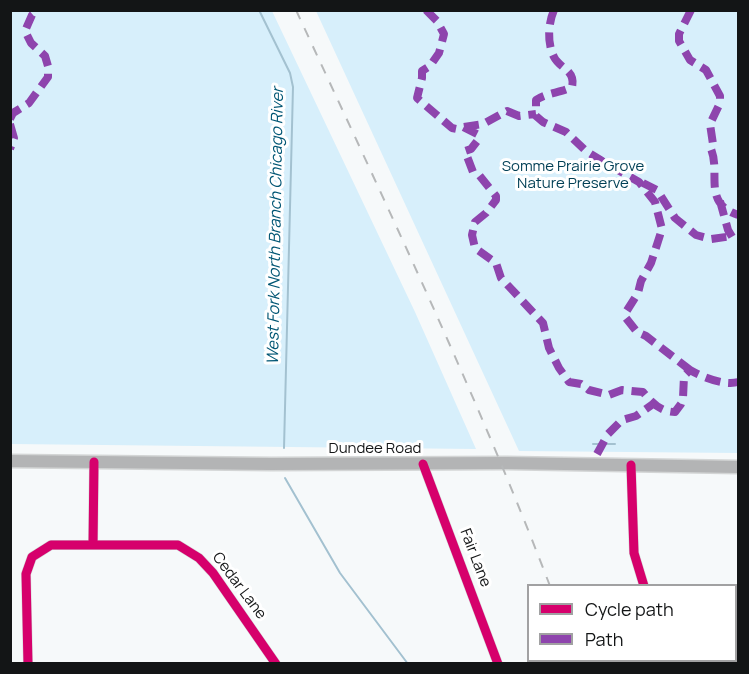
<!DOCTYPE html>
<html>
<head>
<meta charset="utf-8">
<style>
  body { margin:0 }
  #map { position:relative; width:749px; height:674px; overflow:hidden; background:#f6f9fa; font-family:Manrope,sans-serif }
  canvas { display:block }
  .frame { position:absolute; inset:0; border:12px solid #131516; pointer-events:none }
  .legend { position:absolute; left:527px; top:584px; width:210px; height:78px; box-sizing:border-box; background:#fff; border:2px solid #a1a1a2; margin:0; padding:8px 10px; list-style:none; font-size:18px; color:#131516 }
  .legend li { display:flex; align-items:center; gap:12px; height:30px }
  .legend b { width:30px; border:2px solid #a1a1a2 }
</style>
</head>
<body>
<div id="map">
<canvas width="749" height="674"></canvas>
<div class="frame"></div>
<ul class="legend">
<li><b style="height:8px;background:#d6006c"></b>Cycle path</li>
<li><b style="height:8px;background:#8e44ad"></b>Path</li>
</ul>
</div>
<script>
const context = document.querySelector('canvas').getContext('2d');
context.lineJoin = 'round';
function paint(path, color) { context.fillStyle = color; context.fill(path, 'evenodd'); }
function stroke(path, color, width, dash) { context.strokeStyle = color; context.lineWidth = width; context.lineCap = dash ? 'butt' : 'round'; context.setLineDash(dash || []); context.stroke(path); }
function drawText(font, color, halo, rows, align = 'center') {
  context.font = font + ' Manrope,sans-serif'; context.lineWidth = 6; context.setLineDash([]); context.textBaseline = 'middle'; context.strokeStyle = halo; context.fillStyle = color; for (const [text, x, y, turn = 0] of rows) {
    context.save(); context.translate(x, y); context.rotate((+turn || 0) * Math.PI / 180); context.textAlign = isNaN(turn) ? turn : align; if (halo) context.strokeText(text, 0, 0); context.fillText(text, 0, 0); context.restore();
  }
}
paint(new Path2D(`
  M11 10 272 11 415 312 476 449 11 444Z
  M316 11H738V453L519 451Z`), '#d7effb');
stroke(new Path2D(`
  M259 10 290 73 293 87 284 448
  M593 444H615
  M285 478 340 573 408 664`), '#a3c1d0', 2);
const street = new Path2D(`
  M423 464 498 664
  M631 465 634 553 644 586
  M93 545H178L199 558 213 573 276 664
  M668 660 669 664
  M28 664 26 574 32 557 51 545H93L94 462`);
const primary = new Path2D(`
  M10 461 271 464 507 463 738 467`);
stroke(street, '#d3d5d5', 10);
stroke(primary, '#d3d5d5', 15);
stroke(street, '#bbbdbd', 8);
stroke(primary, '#b3b4b5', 12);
stroke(new Path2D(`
  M296 10C384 200 475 390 550 586
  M582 660 584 664`), '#b6b8b9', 2, [10, 10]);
stroke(new Path2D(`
  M426 10 437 21 444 34 439 53 430 66 422 71V78L417 98 452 128 457 129 463 127 477 134 478 140 471 149 465 151 473 172 479 175 496 196V200L486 213 475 222 472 235 475 248 496 263 501 278 543 323 549 348 559 368 569 382 581 384 589 390 609 395 622 390 643 392C652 403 661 412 675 412L681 404 683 398 684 376 690 370C702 377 725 386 738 382
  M554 10C548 24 547 43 554 57 560 69 576 70 572 87 560 93 546 93 536 100V116L543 122 566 132 586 151 602 161 639 182 655 202 662 229 651 263 641 281 638 293 626 312V318L637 332 646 336 690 370
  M691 10 679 34V41L690 60 706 70 720 96V103L710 124 713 144 711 149C721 173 702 203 738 215
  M10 119 13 113 29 103 48 77V66L45 56 31 43 25 31 32 15 38 10
  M10 124 14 138 10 149
  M464 127 483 124 507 111 519 116 536 114
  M643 183 657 190 675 218 696 235 711 239 733 236
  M720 201 728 230 734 240
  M597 454 608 434 622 420 636 416 653 404`), '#8e44ad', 8, [15, 8]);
stroke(new Path2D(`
  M423 464 498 664
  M631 465 634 553 644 586
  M93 545H178L199 558 213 573 276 664
  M28 664 26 574 32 557 51 545H93L94 462`), '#d6006c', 9);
drawText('15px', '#013f55', '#fff', [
  ["Somme Prairie Grove",573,167],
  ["Nature Preserve",573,184]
]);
drawText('15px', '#131516', '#fff', [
  ["Dundee Road",375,449],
  ["Fair Lane",475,558,69],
  ["Cedar Lane",239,586,53]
]);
drawText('italic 16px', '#005674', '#fff', [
  ["West Fork North Branch Chicago River",276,226,-89]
]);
</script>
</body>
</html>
